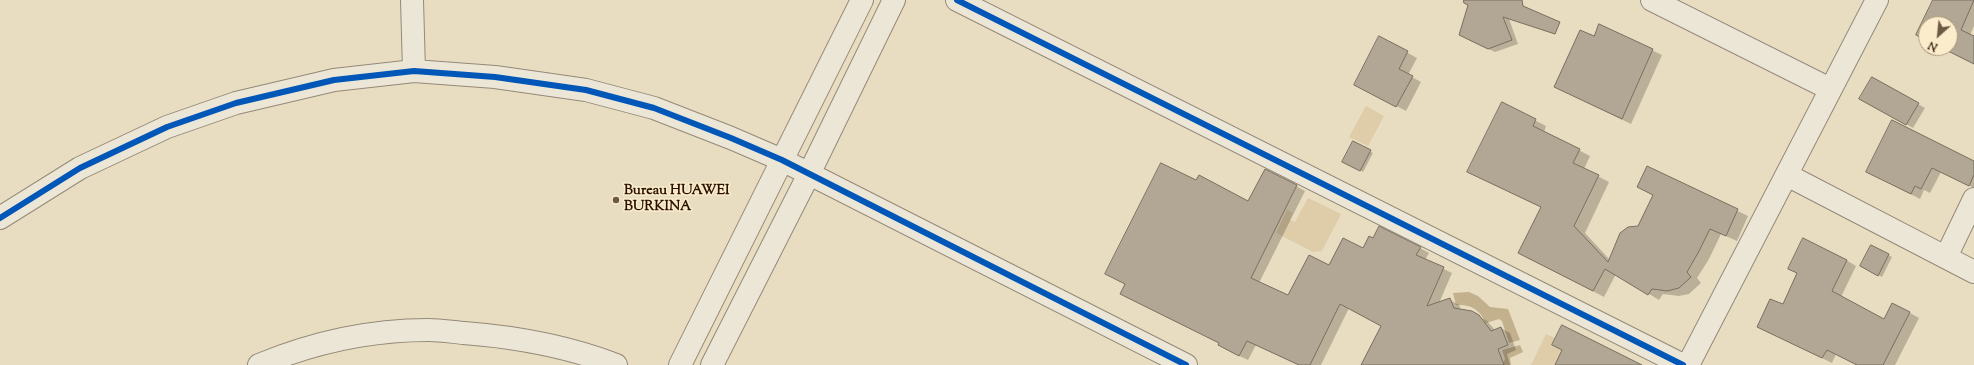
<!DOCTYPE html>
<html>
<head>
<meta charset="utf-8">
<style>
  body { margin:0 }
  #map { position:relative; width:1974px; height:365px; overflow:hidden; background:#e9ddc1; font-family:"Sorts Mill Goudy",serif }
  canvas { display:block }
  .north { position:absolute; left:1918px; top:16px; width:40px; height:40px; box-sizing:border-box; background:#fbedcc; border:1px solid #a8957a; border-radius:50%; rotate:207deg; font-size:11px; font-weight:700; line-height:16px; text-align:center; color:#2b1200 }
  .north::after { content:''; display:block; margin:auto; width:14px; height:18px; background:#6e5944; clip-path:polygon(50% 0,100% 100%,50% 72%,0 100%) }
</style>
</head>
<body>
<div id="map">
<canvas width="1974" height="365"></canvas>
<div class="north">N</div>
</div>
<script>
const context = document.querySelector('canvas').getContext('2d');
context.lineJoin = 'round';
function paint(path, color) { context.fillStyle = color; context.fill(path, 'evenodd'); }
function stroke(path, color, width, dash) { context.strokeStyle = color; context.lineWidth = width; context.lineCap = dash ? 'butt' : 'round'; context.setLineDash(dash || []); context.stroke(path); }
function drawText(font, color, halo, rows, align = 'center') {
  context.font = font + ' "Sorts Mill Goudy",serif'; context.lineWidth = 3; context.setLineDash([]); context.textBaseline = 'middle'; context.strokeStyle = halo; context.fillStyle = color; for (const [text, x, y, turn = 0] of rows) {
    context.save(); context.translate(x, y); context.rotate((+turn || 0) * Math.PI / 180); context.textAlign = isNaN(turn) ? turn : align; if (halo) context.strokeText(text, 0, 0); context.fillText(text, 0, 0); context.restore();
  }
}
paint(new Path2D(`
  M1366 106 1384 116 1368 146 1349 137Z
  M1308 198 1341 214 1322 251 1313 252 1276 233 1287 210 1293 213 1290 220 1295 222Z
  M1546 334 1555 338 1552 345 1562 350 1555 365H1531Z`), '#dfcca8');
paint(new Path2D(`
  M1469 292 1478 296 1490 307 1508 309 1520 340 1509 343 1502 321 1499 319 1486 323C1479 309 1471 304 1456 305L1453 293Z
  M1520 345 1523 352 1510 358 1511 365H1502L1505 359 1502 350Z`), '#c3b08c');
paint(new Path2D(`
  M1470 0H1499L1503 2 1518 44 1495 52 1467 39Z
  M1934 0H1974V26L1970 35 1974 37V64L1942 48H1950V24H1926V40L1917 35Z
  M1599 25 1662 55 1631 124 1555 87 1594 37Z
  M1380 38 1417 58 1408 75 1421 82 1406 111 1365 90Z
  M1872 78 1925 108 1913 128 1860 99Z
  M1502 103 1546 126 1544 132 1590 156 1584 169 1609 182 1585 233 1610 260 1639 227 1654 196 1638 187 1648 168 1748 216 1737 241 1721 234 1709 259 1697 278 1701 283 1689 294 1679 296 1663 294 1659 300 1616 274 1604 297 1530 259 1542 208 1469 172Z
  M1353 142 1373 153 1363 172 1344 162Z
  M1974 162V188L1941 172 1930 193 1924 190 1920 199 1876 176Z
  M1197 182 1249 202 1296 186 1305 191 1259 283 1288 296 1329 266 1363 249 1420 248 1429 253 1425 260 1452 273 1439 303 1450 300 1459 305 1461 310 1472 312 1487 321 1495 330 1501 328 1510 333 1516 350 1507 354 1510 365H1362L1382 325 1349 308 1321 365H1299L1256 345 1248 360 1227 350 1220 343 1121 294Z
  M1872 246 1892 257 1882 277 1861 266Z
  M1846 260 1856 266 1841 297 1884 321 1910 313 1919 318 1895 365H1857L1836 354 1832 363 1758 327 1783 306Z`), '#0003');
const building = new Path2D(`
  M1464 0H1522L1523 6 1560 22 1555 34 1503 17 1512 40 1488 49 1459 35 1468 5 1464 3Z
  M1933 0H1974L1961 30 1974 36V64L1942 48H1950V24H1926V40L1916 35Z
  M1599 24 1653 49 1622 119 1554 87 1580 30 1594 36Z
  M1379 36 1408 51 1399 69 1413 76 1396 107 1354 85Z
  M1872 77 1919 103 1906 125 1859 99Z
  M1502 102 1536 119 1533 126 1580 149 1573 163 1599 175 1574 226 1608 262 1620 233 1628 227 1638 226 1653 195 1637 187 1647 166 1738 209 1726 236 1710 229 1698 253 1687 272 1691 277 1679 288 1667 291 1652 289 1648 295 1605 269 1593 291 1518 253 1541 207 1467 172Z
  M1892 120 1974 161V175L1969 186 1932 168 1921 189 1915 186 1911 194 1866 172Z
  M1353 141 1371 150 1360 171 1342 162Z
  M1161 163 1196 180 1199 175 1248 201 1265 169 1297 185 1251 278 1288 295 1309 255 1329 265 1343 238 1363 248 1369 236 1373 238 1379 226 1421 247 1416 255 1444 267 1427 306 1450 298 1454 308 1472 311 1479 315 1491 331 1501 327 1508 345 1498 349 1504 365H1361L1381 326 1340 304 1310 365H1299L1247 341 1239 356 1218 345 1219 343 1120 294 1125 284 1105 274Z
  M1803 238 1847 260 1832 291 1884 319 1892 303 1910 312 1883 365H1857L1827 350 1822 358 1757 327 1770 299 1783 304 1797 273 1788 269Z
  M1871 245 1889 254 1878 276 1860 266Z
  M1562 325 1642 365H1555L1562 350 1552 345Z`);
paint(building, '#b1a794');
stroke(building, '#796e5f', 1);
const street = new Path2D(`
  M412 0 414 71
  M957 0 1683 365
  M1652 0 1830 89
  M1787 175 1974 272
  M0 218 80 168 167 127 236 103 334 80 414 71 495 77 586 90 654 108 731 138 782 160 1186 365
  M1946 257 1974 199
  M259 365C312 343 371 330 428 330 440 330 453 332 464 333 516 337 567 346 616 365
  M680 365 862 0
  M712 365 809 174 894 0
  M1688 365 1877 0`);
stroke(street, '#948978', 24);
stroke(street, '#ece6d7', 22);
stroke(new Path2D(`
  M957 0 1683 365
  M0 218 80 168 167 127 236 103 334 80 414 71 495 77 586 90 654 108 731 138 782 160 1186 365`), '#0057b8', 6);
for (const [x, y, r, color] of [
  [616,200,4,"#6e5944"]
]) { const dot = new Path2D(); dot.arc(x, y, r, 0, 2 * Math.PI); context.fillStyle = color; context.fill(dot); stroke(dot, '#fbedcc', 1.5); }
drawText('bold 14px', '#2b1200', '#fbedcc', [
  ["Bureau HUAWEI",624,192],
  ["BURKINA",624,208]
], 'left');
</script>
</body>
</html>
